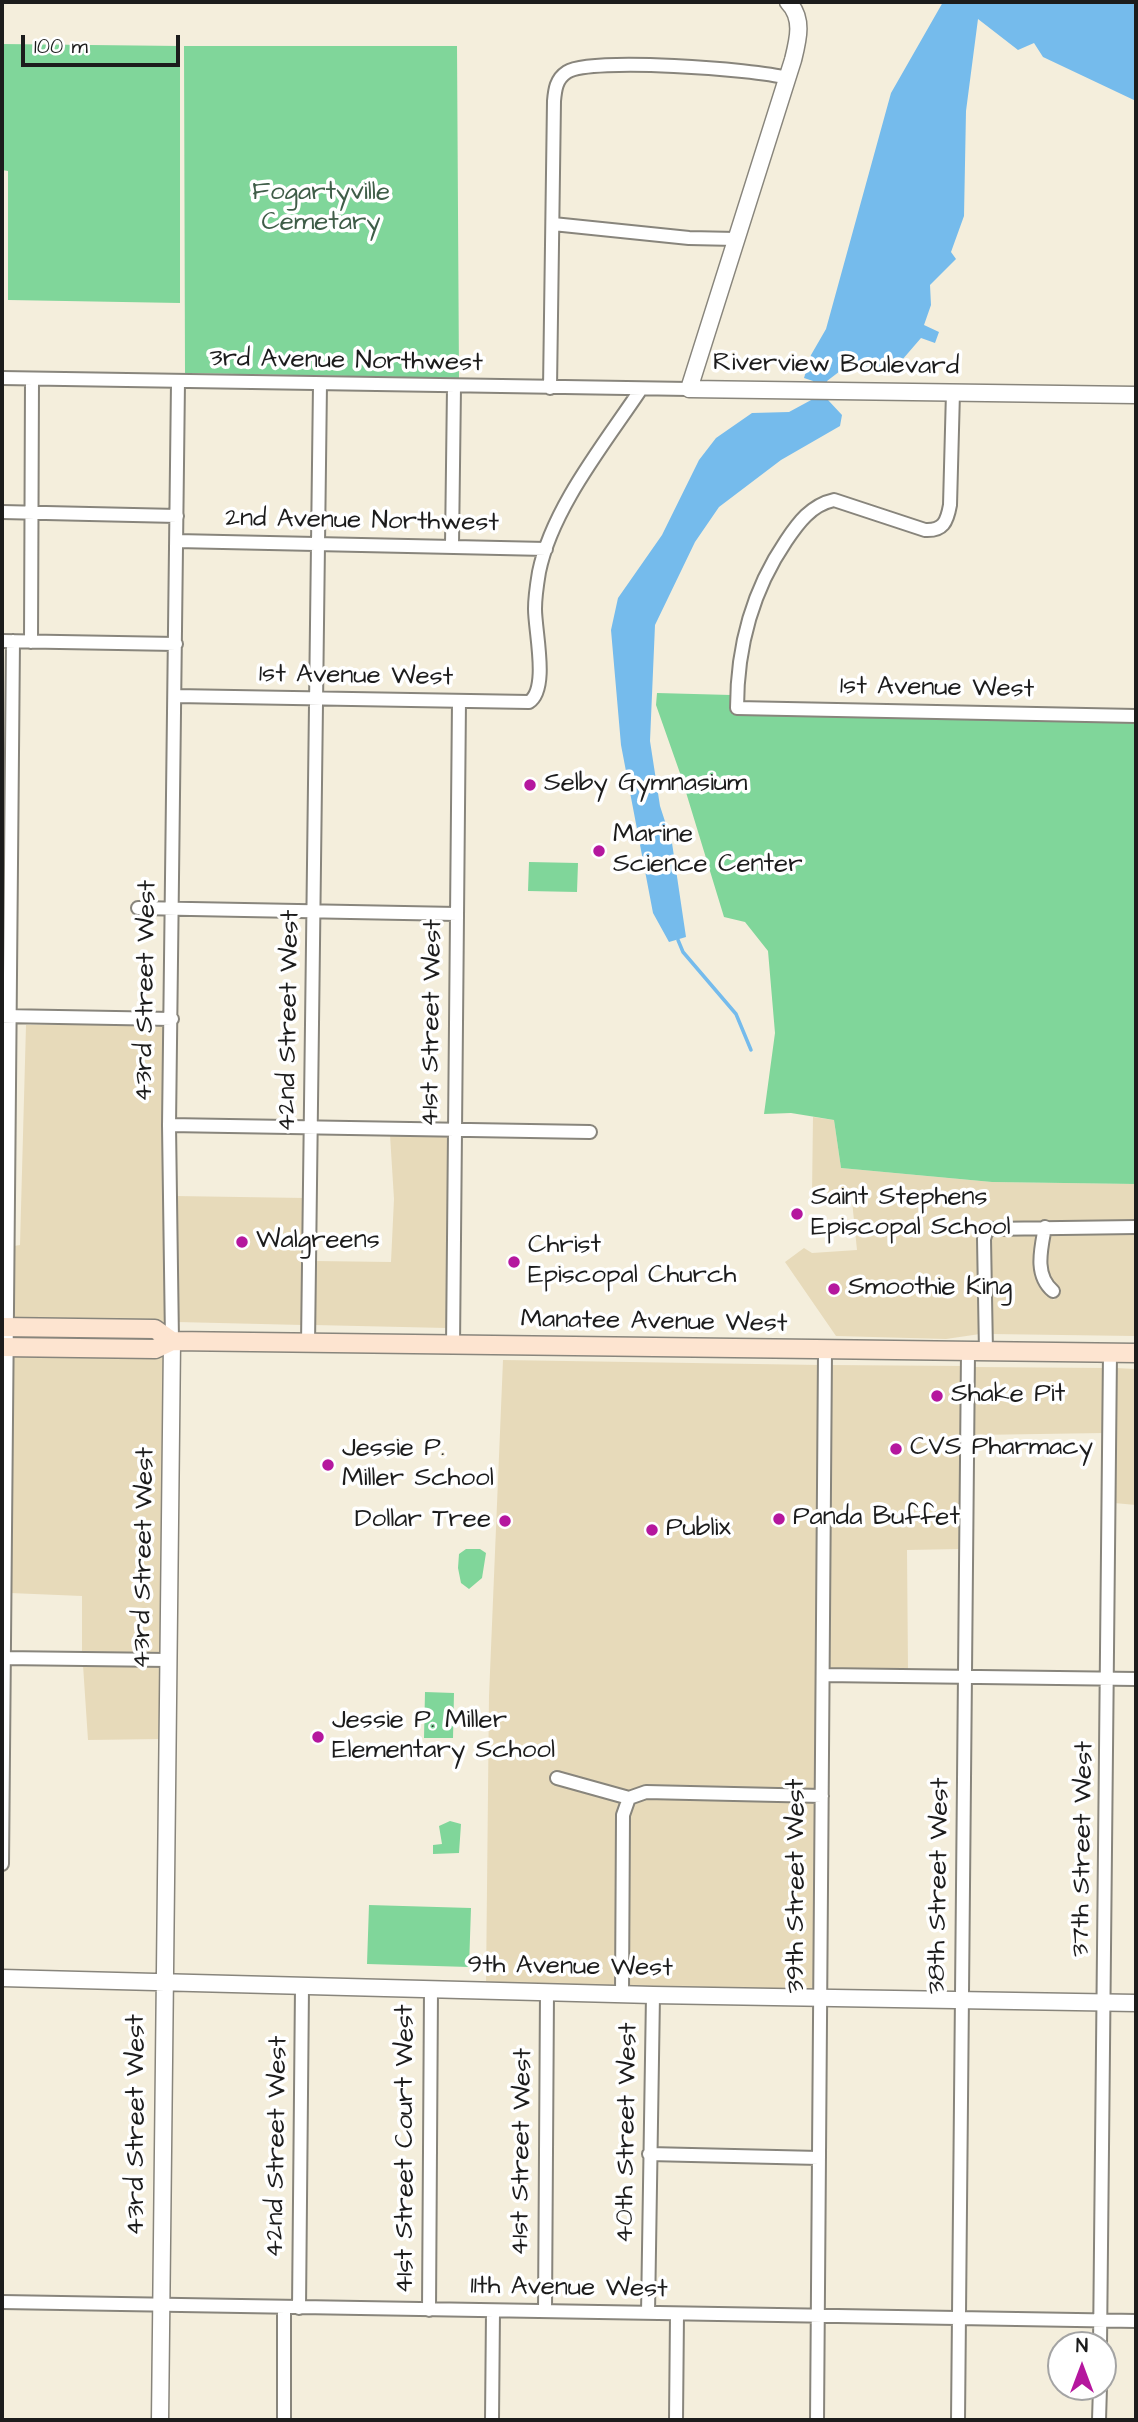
<!DOCTYPE html>
<html>
<head>
<meta charset="utf-8">
<style>
  body { margin:0 }
  #map { position:relative; width:1138px; height:2422px; overflow:hidden; background:#f4eedc; font-family:"Architects Daughter",sans-serif }
  canvas { display:block }
  .frame { position:absolute; inset:0; border:4px solid #1c1c1c; pointer-events:none }
  .north { position:absolute; left:1047px; top:2331px; width:70px; height:70px; box-sizing:border-box; background:#fff; border:2px solid #a4a4a4; border-radius:50%; rotate:0deg; font-size:19px; font-weight:700; line-height:28px; text-align:center; color:#1c1c1c }
  .north::after { content:''; display:block; margin:auto; width:24px; height:32px; background:#b5179e; clip-path:polygon(50% 0,100% 100%,50% 72%,0 100%) }
  .scale { position:absolute; left:21px; top:35px; width:159px; height:32px; box-sizing:border-box; border:4px solid #1c1c1c; border-top:0; padding-left:9px; font-size:21px; line-height:24px; white-space:nowrap; color:#1c1c1c; -webkit-text-stroke:5px #fff; paint-order:stroke }
</style>
</head>
<body>
<div id="map">
<canvas width="1138" height="2422"></canvas>
<div class="frame"></div>
<div class="north">N</div>
<div class="scale">100 m</div>
</div>
<script>
const context = document.querySelector('canvas').getContext('2d');
context.lineJoin = 'round';
function paint(path, color) { context.fillStyle = color; context.fill(path, 'evenodd'); }
function stroke(path, color, width, dash) { context.strokeStyle = color; context.lineWidth = width; context.lineCap = dash ? 'butt' : 'round'; context.setLineDash(dash || []); context.stroke(path); }
function drawText(font, color, halo, rows, align = 'center') {
  context.font = font + ' "Architects Daughter",sans-serif'; context.lineWidth = 7; context.setLineDash([]); context.textBaseline = 'middle'; context.strokeStyle = halo; context.fillStyle = color; for (const [text, x, y, turn = 0] of rows) {
    context.save(); context.translate(x, y); context.rotate((+turn || 0) * Math.PI / 180); context.textAlign = isNaN(turn) ? turn : align; if (halo) context.strokeText(text, 0, 0); context.fillText(text, 0, 0); context.restore();
  }
}
paint(new Path2D(`
  M26 1025H167L166 1322 13 1318 14 1246 20 1245Z
  M813 1117 834 1120 841 1168 992 1182 1136 1184V1221H988L981 1228 978 1238 980 1334 946 1339 836 1336 785 1262 804 1248 812 1253 857 1250 851 1191 812 1194Z
  M390 1135 449 1136 447 1328 314 1325 315 1261 391 1262 394 1199Z
  M175 1196 305 1198 303 1325 177 1322Z
  M993 1233H1038L1036 1275 1041 1289 1054 1300 1061 1290 1049 1280 1047 1272 1049 1233H1136L1134 1336 991 1334 989 1239Z
  M13 1354 166 1355 162 1653H82V1596L10 1593Z
  M503 1360 819 1365 816 1790 646 1786 626 1791 553 1770 550 1782 620 1802 616 1988 486 1984 489 1696Z
  M830 1365 962 1366 960 1549 907 1550 908 1670 828 1669Z
  M973 1367 1104 1368V1433L975 1435 972 1549Z
  M1115 1368 1136 1369V1505L1114 1503Z
  M83 1665 162 1666 161 1739 88 1740Z
  M646 1798 816 1803 815 1992 627 1988 629 1815 634 1802Z`), '#e7daba');
paint(new Path2D(`
  M2 44 180 46V303L8 300V171L2 170Z
  M184 46H457L459 378 185 373Z
  M657 693 731 695 732 714 1136 722V1184L992 1182 841 1168 834 1120 791 1113 764 1114 775 1033 768 951 745 922 724 917 681 776 656 705Z
  M529 862 578 863 577 892 528 891Z
  M466 1549H480L486 1553 482 1578 469 1589 461 1583 458 1568 459 1554Z
  M425 1692 454 1693 453 1738H424Z
  M450 1821 461 1824 459 1853 433 1854V1845L442 1844 439 1826Z
  M369 1905 471 1908 469 1967 367 1964Z`), '#80d69a');
paint(new Path2D(`
  M943 2H1136V101L1043 57 1034 43 1018 50 978 19 966 111 964 216 951 252 956 259 930 285 931 305 924 325 939 332 935 343 921 338 896 367 844 368 827 381 828 400 842 415 840 426 781 460 719 507 695 542 655 625 650 741 660 806 672 843 686 937 669 942 653 913 621 745 611 630 618 598 662 535 699 460 716 438 752 413 789 412 813 399V381L804 378 811 355 826 329 891 93Z`), '#75bbec');
stroke(new Path2D(`
  M678 940 683 952 736 1014 751 1050`), '#75bbec', 3.5);
const minor = new Path2D(`
  M553 224 689 238 736 239
  M2 378 689 389
  M550 388 554 101C555 90 556 79 567 72 591 57 755 69 787 78
  M953 392 950 505C947 522 943 531 925 530L834 500C811 505 798 523 786 541 752 591 737 647 737 708L1136 716
  M2 512 177 516
  M177 541 546 549
  M452 545 454 387
  M2 641 176 644
  M31 642 32 379
  M175 696 529 702C549 689 535 632 535 609 535 597 537 584 539 572 552 508 605 443 641 389
  M138 908 457 914
  M2 1016 172 1019
  M169 1125 590 1132
  M1045 1227C1041 1249 1034 1275 1053 1291
  M172 1341 169 1125 178 382
  M308 1344 320 384
  M453 1346 459 701
  M986 1352 984 1239 987 1229 1136 1227
  M2 1658 168 1660
  M823 1675 1136 1679
  M557 1778 629 1798
  M629 1798 646 1792 822 1796
  M2 1864 13 641
  M622 1994 623 1815 629 1798
  M649 2154 819 2158
  M2 2302 1136 2321
  M299 2308 302 1986
  M429 2310 431 1989
  M545 2311 547 1992
  M648 2313 653 1995
  M1100 2345 1110 1353
  M284 2420V2308
  M492 2420 493 2311
  M676 2420 677 2314
  M817 2420 825 1352
  M958 2420 968 1352
  M1099 2420 1100 2387`);
const tertiary = new Path2D(`
  M788 2C804 18 798 40 793 60L689 389 1136 395
  M2 1978 653 1995 1136 2003
  M160 2420 172 1341`);
const secondary = new Path2D(`
  M2 1327 155 1329 172 1341
  M2 1347 155 1349 172 1341 1136 1353`);
stroke(minor, '#88857c', 16);
stroke(tertiary, '#88857c', 19);
stroke(secondary, '#88857c', 21);
stroke(minor, '#fff', 12);
stroke(tertiary, '#fff', 16);
stroke(secondary, '#fde4d0', 18);
for (const [x, y, r, color] of [
  [530,785,7,"#b5179e"],
  [599,851,7,"#b5179e"],
  [797,1214,7,"#b5179e"],
  [242,1242,7,"#b5179e"],
  [514,1262,7,"#b5179e"],
  [834,1289,7,"#b5179e"],
  [937,1396,7,"#b5179e"],
  [896,1449,7,"#b5179e"],
  [328,1465,7,"#b5179e"],
  [779,1519,7,"#b5179e"],
  [505,1521,7,"#b5179e"],
  [652,1530,7,"#b5179e"],
  [318,1737,7,"#b5179e"]
]) { const dot = new Path2D(); dot.arc(x, y, r, 0, 2 * Math.PI); context.fillStyle = color; context.fill(dot); stroke(dot, '#fff', 2.5); }
drawText('26px', '#3f5d48', '#fff', [
  ["Fogartyville",321,194],
  ["Cemetary",321,224]
]);
drawText('26px', '#1c1c1c', '#fff', [
  ["3rd Avenue Northwest",346,362,1],
  ["Riverview Boulevard",836,366,1],
  ["2nd Avenue Northwest",362,522,1],
  ["1st Avenue West",356,677,1],
  ["1st Avenue West",937,689,1],
  ["43rd Street West",147,991,-89],
  ["42nd Street West",290,1021,-89],
  ["41st Street West",433,1023,-89],
  ["Manatee Avenue West",654,1323,1],
  ["43rd Street West",145,1558,-89],
  ["37th Street West",1084,1849,-89],
  ["39th Street West",798,1886,-90],
  ["38th Street West",940,1886,-89],
  ["9th Avenue West",570,1968,1],
  ["43rd Street West",138,2125,-90],
  ["40th Street West",628,2133,-89],
  ["42nd Street West",278,2147,-89],
  ["41st Street Court West",407,2149,-90],
  ["41st Street West",523,2152,-89],
  ["11th Avenue West",569,2289,1]
]);
drawText('26px', '#1c1c1c', '#fff', [
  ["Selby Gymnasium",544,785],
  ["Marine",613,836],
  ["Science Center",613,866],
  ["Saint Stephens",811,1199],
  ["Episcopal School",811,1229],
  ["Walgreens",256,1242],
  ["Christ",528,1247],
  ["Episcopal Church",528,1277],
  ["Smoothie King",848,1289],
  ["Shake Pit",951,1396],
  ["CVS Pharmacy",910,1449],
  ["Jessie P.",342,1450],
  ["Miller School",342,1480],
  ["Panda Buffet",793,1519],
  ["Dollar Tree",491,1521,"right"],
  ["Publix",666,1530],
  ["Jessie P. Miller",332,1722],
  ["Elementary School",332,1752]
], 'left');
</script>
</body>
</html>
